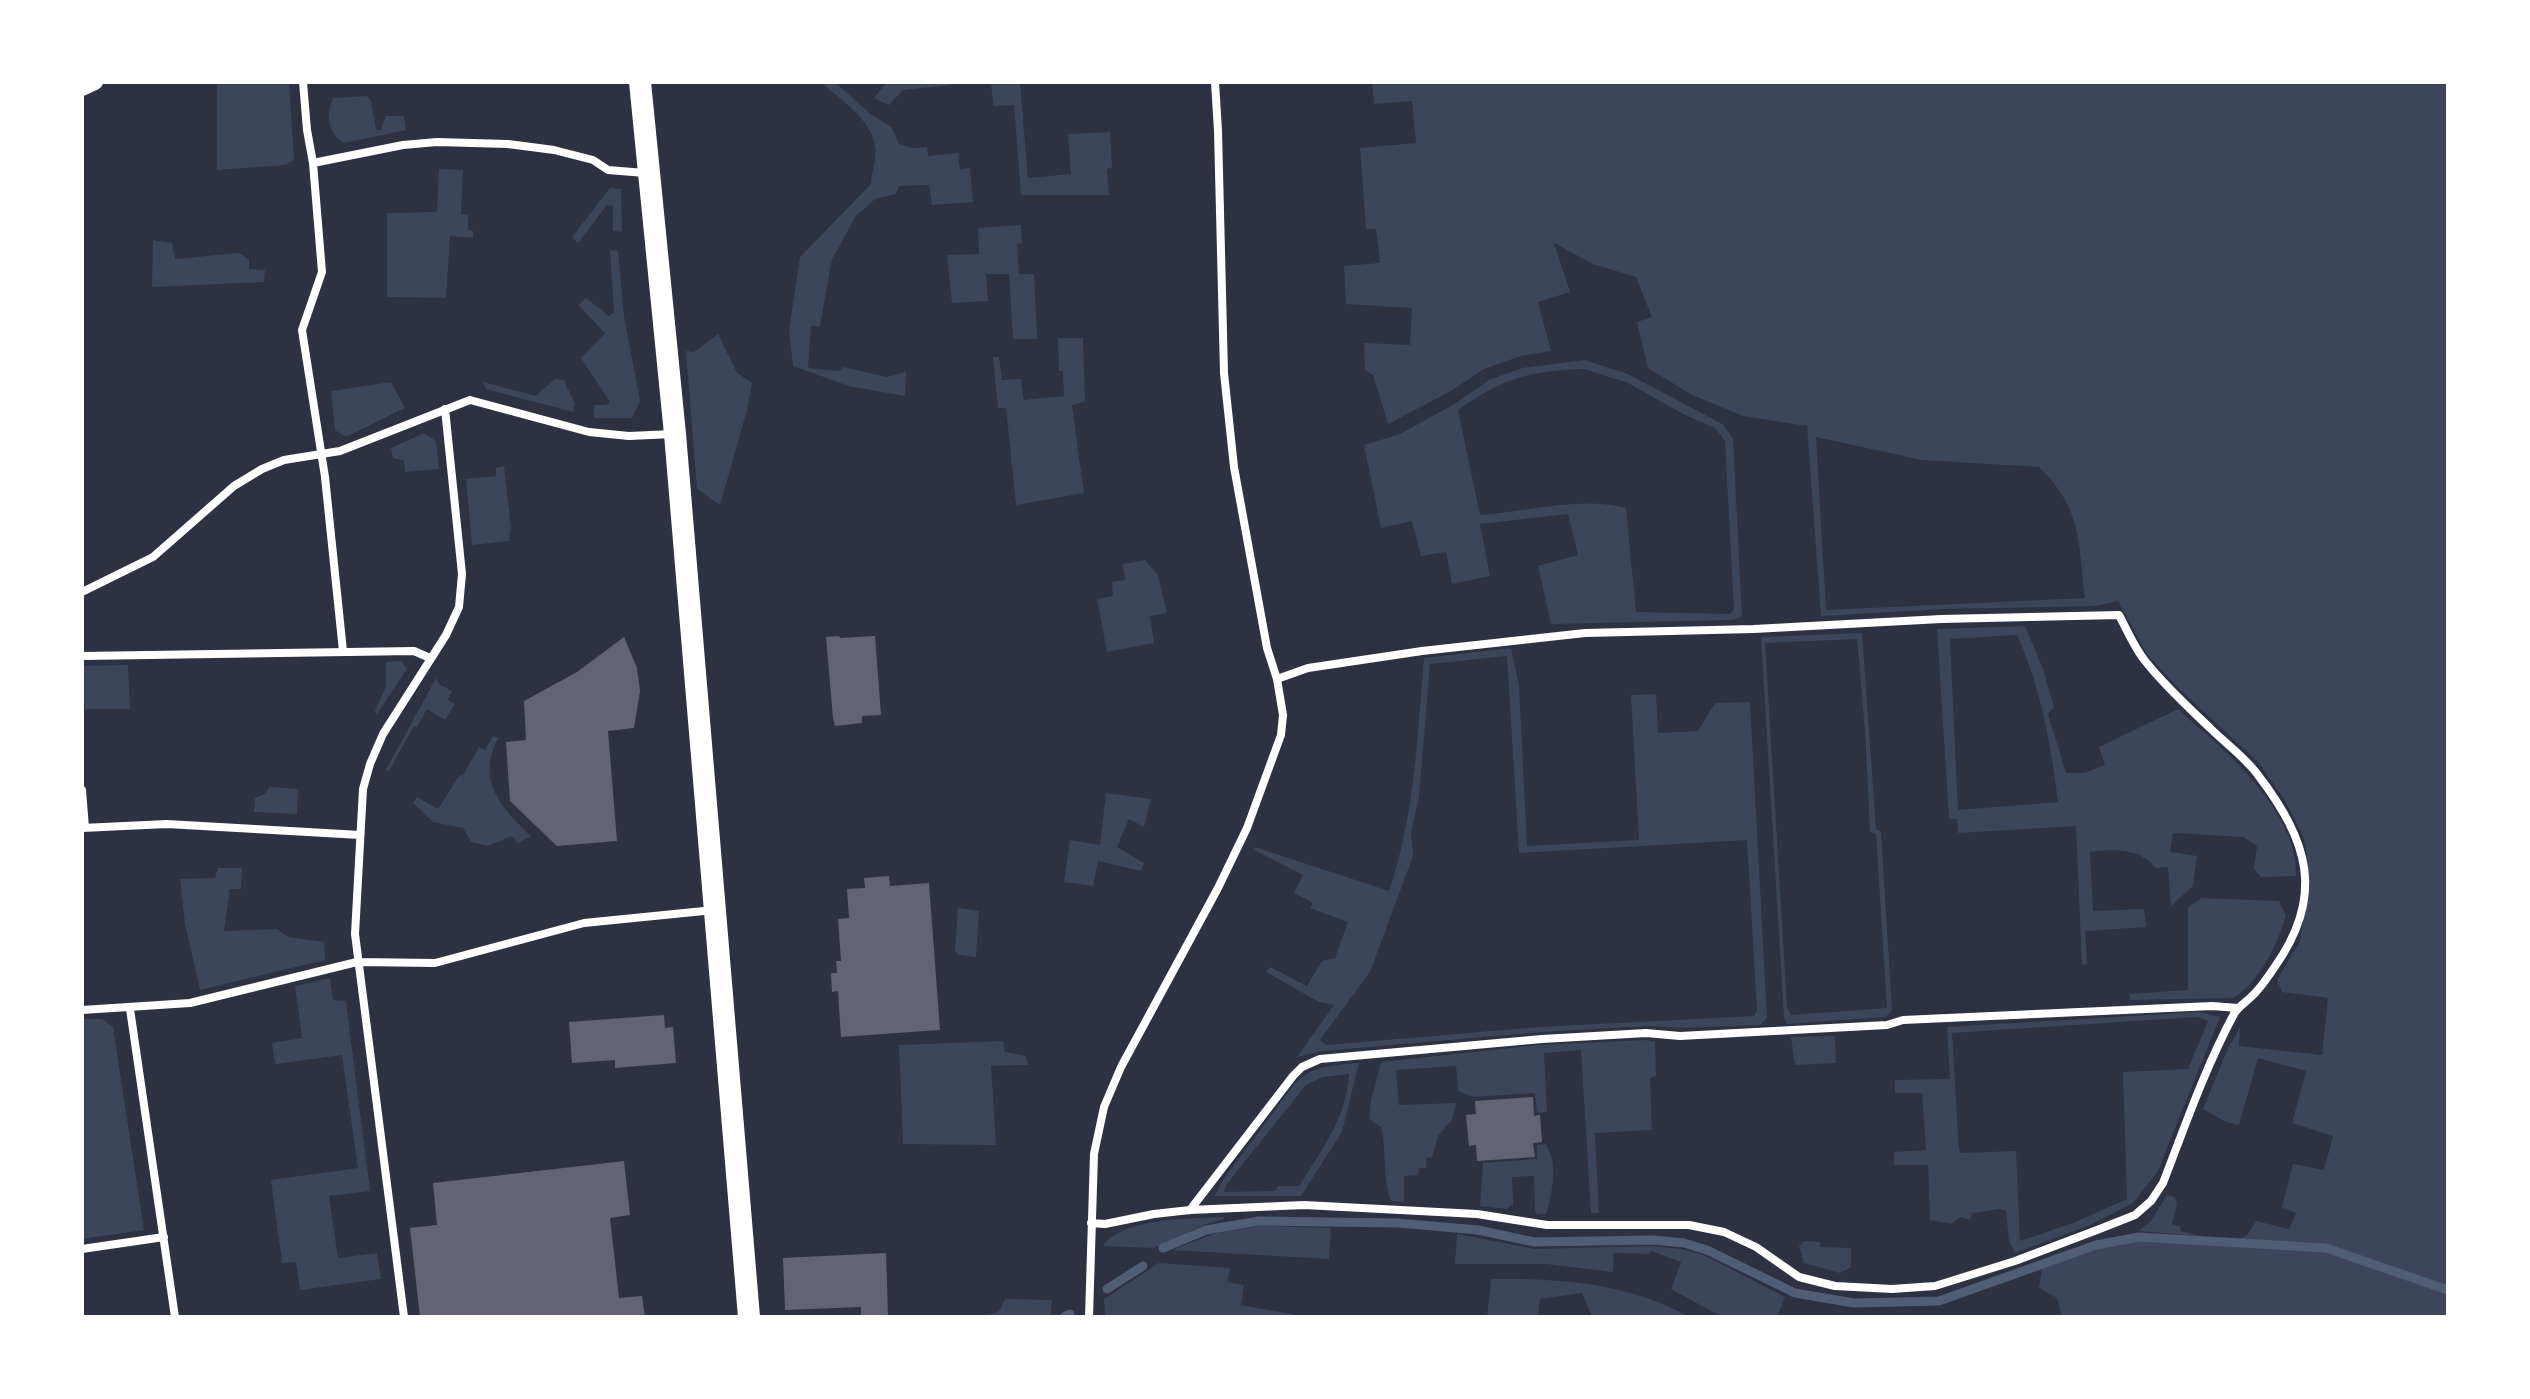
<!DOCTYPE html>
<html>
<head>
<meta charset="utf-8">
<style>
  body { margin:0 }
  #map { position:relative; width:2530px; height:1399px; overflow:hidden; background:#2d3142; font-family:"Work Sans",sans-serif }
  canvas { display:block }
  .frame { position:absolute; inset:0; border:84px solid #fff; pointer-events:none }
</style>
</head>
<body>
<div id="map">
<canvas width="2530" height="1399"></canvas>
<div class="frame"></div>
</div>
<script>
const context = document.querySelector('canvas').getContext('2d');
context.lineJoin = 'round';
function paint(path, color) { context.fillStyle = color; context.fill(path, 'evenodd'); }
function stroke(path, color, width, dash) { context.strokeStyle = color; context.lineWidth = width; context.lineCap = dash ? 'butt' : 'round'; context.setLineDash(dash || []); context.stroke(path); }
paint(new Path2D(`
  M217 82H289L294 160 285 165 217 170Z
  M820 82H835L868 112 892 128 899 144 912 148 927 147 928 156 958 153 960 169 970 168 973 202 932 205 929 185 899 186 896 194 875 199 856 216 832 259 820 326H811L808 368 839 371 844 367 887 377 906 372 905 396 849 386 793 366 789 330 800 257 871 184C871 172 878 156 875 145 870 118 839 98 820 82Z
  M887 82H951V85L903 90 889 105 874 98Z
  M991 82H1020L1028 178 1071 174 1068 134 1110 132 1112 168 1107 169 1109 195H1021L1014 105 993 106Z
  M1372 82H2448V1317H2062L2057 1298 2039 1288 2042 1265 2113 1240 2136 1238 2234 1243 2247 1235 2256 1221 2289 1229 2296 1213 2282 1207 2293 1164 2324 1170 2333 1136 2292 1123 2306 1071 2258 1058 2239 1125 2226 1122 2203 1109 2228 1048 2240 1028 2239 1046 2322 1055 2328 998 2282 992 2277 980 2300 941 2308 884 2307 855 2303 836 2284 799 2258 762 2175 685 2146 653 2118 601 2096 606 1944 609 1821 616 1807 426 1743 416 1692 395 1648 368 1637 322 1652 317 1636 277 1593 264 1554 243 1570 292 1538 302 1551 351 1521 356 1484 369 1451 391 1388 424 1373 375 1365 370 1364 343 1410 345 1412 308 1346 304 1344 266 1380 263 1376 229H1366L1360 148 1416 143 1412 101 1374 104ZM1816 437 1922 460 2039 467C2083 510 2078 542 2085 598L1826 610Z
  M367 96 371 101 376 130H381L386 116H404L406 130 344 143C327 133 326 114 333 98Z
  M439 169 463 170 461 214 468 215V230L473 231V238L450 236 446 298 387 297V213L437 212Z
  M610 188 621 189 622 232 613 231V206L607 205 578 243 572 237Z
  M1021 225 1022 243 1017 244 1019 274H1034L1037 339H1013L1009 274H986L988 301 952 303 947 255 979 254 978 228Z
  M153 240 172 243 175 259 239 253 249 259V269L265 270 264 282 152 287Z
  M610 250 618 251 624 316 640 401 632 418H594V405H606L610 402 581 358 605 333 578 305 586 298 609 316 614 312Z
  M718 334 737 373 752 383 747 410 720 505 697 489 686 351 694 352Z
  M1058 338H1083L1085 402 1072 405 1084 493 1016 505 1006 408H998L993 357H999L1002 380 1021 379 1024 400 1064 396 1063 371H1059Z
  M1585 360 1628 374 1722 424 1733 438 1742 616 1733 620 1551 624 1538 566 1578 555 1568 514 1480 524 1490 576 1452 584 1446 552 1421 556 1412 521 1381 528 1364 445 1400 434 1456 403 1489 380 1522 368ZM1584 369 1628 383 1683 414 1715 428 1725 441 1734 610 1730 614 1636 612 1626 508C1581 496 1525 512 1480 515L1458 410C1503 378 1529 371 1584 369Z
  M555 379 564 380 575 404 573 412 486 389 483 382 536 396Z
  M391 382 405 408 346 437 335 430 331 391Z
  M424 433 436 441 439 469 405 472 404 461 393 458 391 448Z
  M504 466 511 528 509 541 472 545 466 479 496 476V468Z
  M1145 560 1158 575 1167 613 1150 616 1154 643 1107 652 1097 599 1113 596 1112 582 1125 580 1123 564Z
  M2025 626 2043 669 2054 707 2048 714 2066 773H2084L2105 765 2099 747 2178 709C2223 749 2299 811 2296 876L2261 877 2254 869 2257 846 2243 837 2173 833 2170 852 2197 856 2193 886 2171 906 2168 867 2155 868C2142 848 2111 849 2090 852L2093 911 2144 909 2146 927 2085 931 2087 964 2082 965 2076 826 1958 833 1957 819H1949L1937 629ZM2017 635C2041 688 2051 745 2058 802L1958 810 1950 639Z
  M1862 633 1876 829 1881 832 1892 1010 1886 1017 1787 1024 1784 1017 1761 637ZM1857 639 1865 730 1870 832 1876 834 1887 1008 1791 1015 1787 1007 1765 643Z
  M1511 648 1519 685 1527 846 1639 840 1631 695 1656 694 1658 733 1698 731 1715 703 1750 702 1767 1018 1760 1025 1681 1028 1647 1026 1541 1032 1323 1051 1297 1057 1334 1005 1319 1002 1266 972 1270 967 1307 986 1322 961 1335 958 1348 922 1310 908 1313 903 1294 893 1303 875 1254 850 1255 847 1389 891C1415 813 1417 739 1424 658ZM1507 656 1519 853 1747 840 1757 1011 1754 1016 1539 1027 1326 1045 1320 1040 1370 972 1413 856 1411 833 1419 797 1430 664Z
  M401 661 407 669 377 714 375 711 386 687V662Z
  M128 665 130 709H85L82 666Z
  M436 678 439 684 452 691 448 700 455 704 445 720 427 709 417 727 414 726 389 771 386 770Z
  M493 736 498 738C476 782 501 807 531 836L518 843 512 836 488 846 471 842 463 828 433 822 413 803 417 797 438 809 459 776 463 775 479 747 485 750Z
  M269 787 298 789 297 814 254 812 255 798 266 793Z
  M1106 793 1151 799 1144 827 1129 819 1117 847 1144 863 1141 871 1098 861 1093 886 1064 882 1070 840 1100 845Z
  M218 868H242L241 889H230L224 931 277 929 288 937 324 942 325 960 200 990 185 924 180 879 215 878Z
  M2202 898 2279 901 2286 916C2277 945 2260 981 2234 998L2130 1000V994L2188 990V907Z
  M958 908 979 911 976 957 960 955 955 951Z
  M330 978 333 1000 346 1001 370 1191 329 1196 338 1258 377 1253 381 1279 300 1290 296 1262 282 1263 271 1180 358 1168 342 1055 275 1064 272 1043 302 1038 295 986Z
  M2199 1012 2220 1017 2158 1171 2133 1203 2088 1226 2015 1253 2009 1241 2006 1211 2000 1209 1972 1213 1970 1220 1960 1217 1952 1224 1930 1220 1928 1165H1894V1152L1926 1150 1922 1093H1895V1080L1950 1079 1947 1027ZM2197 1017 2208 1021 2188 1069 2123 1072 2127 1199 2073 1223 2020 1241 2016 1151 1962 1153 1959 1150 1952 1033Z
  M82 1019H102L113 1027 144 1230 82 1239Z
  M1835 1036 1836 1063 1795 1065 1791 1037Z
  M1646 1040 1655 1042 1656 1076 1650 1078 1652 1130 1595 1133 1599 1213H1591L1581 1050 1544 1053 1547 1112 1537 1113 1535 1093 1473 1097 1458 1091 1456 1066 1396 1070 1399 1105 1456 1103 1452 1120 1438 1136 1432 1157 1427 1158 1426 1168H1419L1418 1175 1404 1176V1202L1391 1201C1382 1177 1387 1152 1381 1127L1369 1119 1371 1100 1381 1062 1539 1045Z
  M1003 1041 1005 1052 1026 1056 1028 1065 991 1066 996 1145 903 1144 899 1045Z
  M1359 1063 1342 1132 1301 1196H1215L1223 1180 1295 1083C1314 1065 1334 1065 1359 1063ZM1349 1074C1347 1117 1321 1151 1299 1186H1278L1275 1191 1224 1192 1226 1185 1306 1085 1323 1077Z
  M1546 1144C1547 1148 1550 1152 1551 1156 1556 1169 1551 1202 1546 1214H1537L1535 1210 1534 1176 1512 1177 1513 1205 1506 1209 1480 1206 1483 1163 1537 1159V1145Z
  M2167 1195 2175 1197 2177 1203 2172 1224 2181 1227 2180 1231 2200 1236 2138 1231 2151 1221Z
  M1224 1217V1219L1203 1225 1154 1248 1103 1246C1124 1217 1190 1219 1224 1217Z
  M1261 1226 1331 1228 1329 1259 1172 1250 1216 1233Z
  M1457 1234 1535 1249 1652 1246 1681 1249 1704 1255 1785 1297 1777 1317H1722L1671 1289 1681 1262 1651 1251 1649 1254 1614 1253 1613 1272 1546 1264H1455Z
  M1804 1241 1820 1242V1247L1851 1248V1267L1840 1273 1804 1263 1799 1246Z
  M1159 1263 1230 1268 1227 1282 1244 1285 1241 1305 1292 1314 1295 1317H1105L1104 1299Z
  M1491 1279C1560 1278 1629 1283 1690 1317H1592L1582 1293 1540 1299 1538 1317H1487Z
  M1005 1299 1052 1300 1051 1315 1045 1317H984L999 1311Z`), '#3c4559');
stroke(new Path2D(`
  M1163 1248 1206 1230 1259 1221 1398 1223 1478 1230 1534 1242 1653 1240 1684 1243 1707 1250 1795 1293 1854 1303 1939 1301 2096 1245 2139 1237 2326 1248 2448 1290
  M1107 1289 1143 1266
  M1064 1317 1070 1314`), '#4f5d75', 9);
paint(new Path2D(`
  M839 636 840 638 875 636 881 715 862 716V723L835 726 833 718 826 637Z
  M624 637 637 668 640 691 634 728 608 731 617 841 557 846 510 801 506 742 526 740 524 701 577 672Z
  M889 876 890 886 929 883 940 1030 841 1037 838 991 832 992 831 973H837L836 961H841L838 919 849 918 847 889 865 888 864 878Z
  M664 1015 665 1028 673 1027 676 1063 615 1068V1060L572 1063 569 1022Z
  M1533 1097 1534 1116 1540 1115 1542 1142 1533 1143 1535 1157 1477 1161 1476 1145 1469 1146 1466 1115 1476 1114 1475 1101Z
  M624 1161 630 1215 610 1218 619 1298 642 1296 645 1317H420L410 1228 437 1225 433 1183Z
  M886 1253 888 1317H861V1307L785 1310 783 1258Z`), '#626471');
stroke(new Path2D(`
  M303 82 307 130 313 163 322 272 302 330 325 477 343 651
  M313 163 403 145 437 142 508 144 554 150 593 160 608 170 645 173
  M82 592 153 557 234 486 262 469 284 460 340 451 470 400 589 432 629 436 673 434
  M82 656 414 651 430 658
  M82 790 85 828
  M82 828 167 824 360 835
  M130 1009 175 1317
  M82 1010 190 1003 357 962 435 963 584 923 714 910
  M1190 1210 1293 1076 1302 1067 1320 1059 1542 1039 1646 1033 1680 1036 1887 1025 1903 1020 2212 1006 2238 1008
  M1091 1223 1105 1224 1154 1214 1190 1210 1304 1205 1477 1214 1547 1225H1689L1724 1232 1756 1247 1799 1277 1835 1286 1892 1289 1935 1286 2015 1261 2097 1230 2135 1215 2151 1201 2163 1183C2185 1126 2205 1068 2234 1014 2239 1006 2245 1003 2251 997 2260 989 2267 978 2274 968 2326 895 2308 841 2258 775 2245 757 2225 743 2210 728 2188 707 2165 686 2146 662 2135 649 2127 630 2119 615L1941 619 1754 629 1585 633 1422 651 1308 668 1277 679
  M82 1249 164 1237
  M404 1317 355 934 363 789 370 764 383 734 446 635 459 607 462 574 445 409
  M1089 1317 1094 1154 1104 1107 1121 1067 1218 888 1247 828 1281 735 1283 715 1277 679 1267 648 1234 467 1224 373 1218 131 1215 82`), '#fff', 8);
stroke(new Path2D(`
  M82 88 95 82`), '#fff', 16);
stroke(new Path2D(`
  M640 82 675 434 749 1317`), '#fff', 22);
</script>
</body>
</html>
